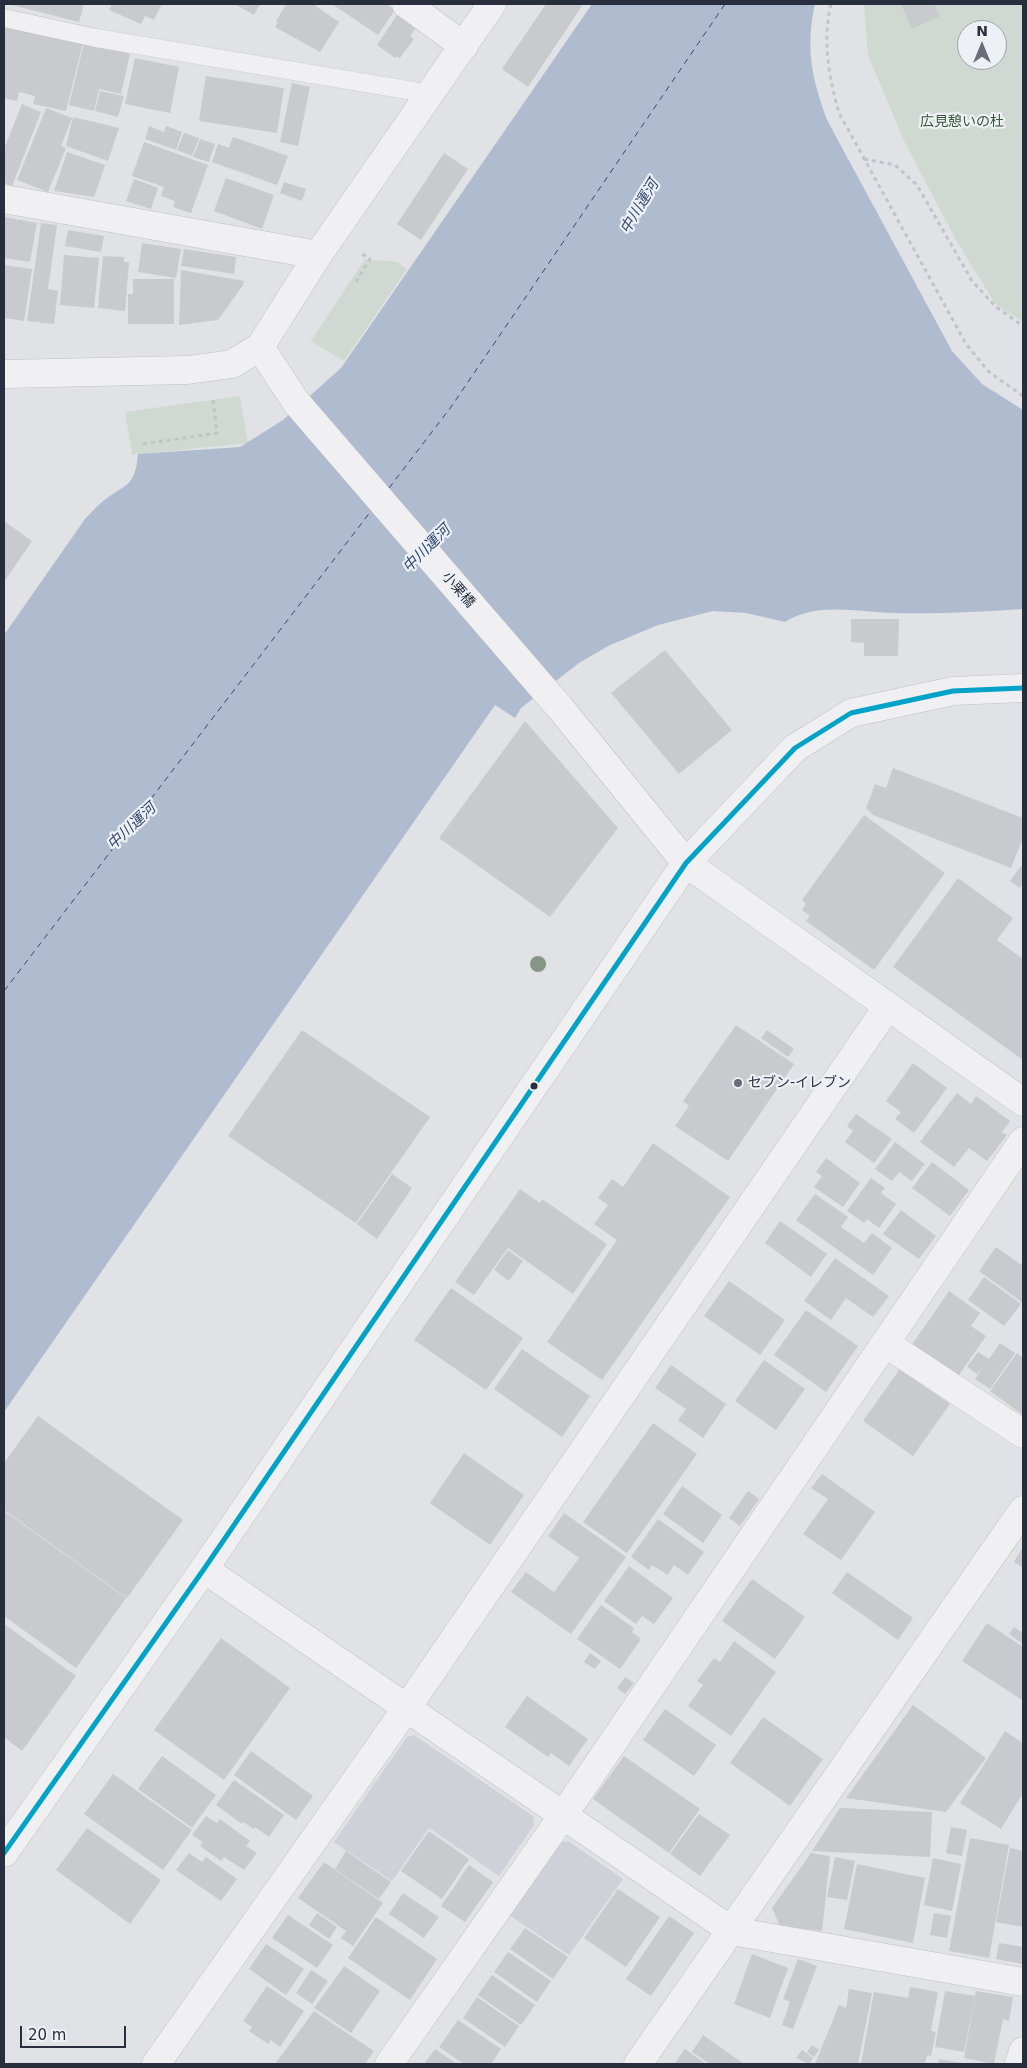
<!DOCTYPE html>
<html>
<head>
<meta charset="utf-8">
<style>
  body { margin:0 }
  #map { position:relative; width:1027px; height:2068px; overflow:hidden; background:#e0e2e5; font-family:"DejaVu Sans",sans-serif }
  canvas { display:block }
  .frame { position:absolute; inset:0; border:5px solid #282e3d; pointer-events:none }
  .north { position:absolute; left:957px; top:20px; width:50px; height:50px; box-sizing:border-box; background:#edf0f5; border:1px solid #9ea2ab; border-radius:50%; rotate:0deg; font-size:14px; font-weight:700; line-height:20px; text-align:center; color:#282e3d }
  .north::after { content:''; display:block; margin:auto; width:18px; height:22px; background:#686d78; clip-path:polygon(50% 0,100% 100%,50% 72%,0 100%) }
  .scale { position:absolute; left:20px; top:2026px; width:106px; height:22px; box-sizing:border-box; border:2px solid #282e3d; border-top:0; padding-left:6px; font-size:15px; line-height:18px; white-space:nowrap; color:#282e3d; -webkit-text-stroke:4px #edf0f5; paint-order:stroke }
</style>
</head>
<body>
<div id="map">
<canvas width="1027" height="2068"></canvas>
<div class="frame"></div>
<div class="north">N</div>
<div class="scale">20 m</div>
</div>
<script>
const context = document.querySelector('canvas').getContext('2d');
context.lineJoin = 'round';
function paint(path, color) { context.fillStyle = color; context.fill(path, 'evenodd'); }
function stroke(path, color, width, dash) { context.strokeStyle = color; context.lineWidth = width; context.lineCap = dash ? 'butt' : 'round'; context.setLineDash(dash || []); context.stroke(path); }
function drawText(font, color, halo, rows, align = 'center') {
  context.font = font + ' "DejaVu Sans","Noto Sans JP",sans-serif'; context.lineWidth = 4.5; context.setLineDash([]); context.textBaseline = 'middle'; context.strokeStyle = halo; context.fillStyle = color; for (const [text, x, y, turn = 0] of rows) {
    context.save(); context.translate(x, y); context.rotate((+turn || 0) * Math.PI / 180); context.textAlign = isNaN(turn) ? turn : align; if (halo) context.strokeText(text, 0, 0); context.fillText(text, 0, 0); context.restore();
  }
}
paint(new Path2D(`
  M414 1735 533 1816 534 1825 499 1876 429 1828 392 1881 334 1842 407 1737Z
  M568 1841 623 1879 569 1955 506 1913 555 1842Z`), '#ced1d8');
paint(new Path2D(`
  M864 4H1023V322L996 305 956 240 904 141 868 55ZM967 30H997V60H967Z
  M365 259 397 262 407 269 344 361 311 341Z
  M240 396 248 443 132 455 125 412Z`), '#d0d9d1');
paint(new Path2D(`
  M592 4H815C805 48 812 79 827 120L952 351 982 384 1023 410V609C980 612 936 614 893 613 857 612 817 602 785 622L746 613 713 611 658 625 608 646 579 663 521 708 515 718 495 705 4 1412V635L85 519C90 514 96 507 102 502 125 483 135 489 138 454L240 447 283 420 341 368Z`), '#afbccf');
stroke(new Path2D(`
  M389 488 451 407 725 4
  M4 991 371 511`), '#34496f', 1, [6, 5]);
paint(new Path2D(`
  M8 4H84L79 22Z
  M112 4H162L154 20 145 16 141 24 109 10Z
  M235 4H260L254 15Z
  M286 4H313L339 22 320 52 275 27 278 22 276 21Z
  M332 4H386L395 10 378 35Z
  M546 4H578L582 6 528 87 502 69Z
  M901 4H934L940 16 912 29Z
  M397 15 416 28 410 36 414 39 400 58 396 56 395 58 377 45Z
  M4 24 83 43 66 111 33 104 35 96 19 92 17 101 4 98Z
  M84 43 130 54 121 94 99 89 94 111 69 105Z
  M135 58 179 67 170 113 125 104Z
  M206 76 284 88 277 133 199 121Z
  M292 83 310 87 298 146 280 142Z
  M100 91 124 96 118 117 95 111Z
  M22 104 41 112 12 186 4 183V149Z
  M46 108 72 118 61 146 66 148 48 192 17 180Z
  M73 117 119 128 108 161 66 146Z
  M149 126 164 132 166 126 182 132 176 150 145 139Z
  M184 133 199 138 192 156 177 150Z
  M233 137 288 156 277 185 212 162 218 144 229 148Z
  M200 139 215 144 209 162 193 157Z
  M144 142 208 165 191 213 173 207 175 201 161 196 164 187 132 176Z
  M67 152 105 165 94 197 54 191Z
  M444 153 468 169 421 240 397 224Z
  M226 178 274 195 262 229 214 211Z
  M134 179 158 188 151 209 126 201Z
  M284 182 306 189 302 201 280 193Z
  M4 217 37 223 30 262 4 258Z
  M41 223 57 225 48 289 58 291 54 324 27 321Z
  M68 230 104 236 101 252 65 246Z
  M142 243 181 249 176 278 138 272Z
  M184 249 236 257 234 274 181 266Z
  M64 255 99 258 94 308 60 305Z
  M103 256 124 257V262H129L125 311 98 308Z
  M4 265 32 269 24 321 4 318Z
  M181 270 244 281 243 285 218 320 179 325Z
  M133 279H174V324H128V294H133Z
  M4 521 32 541 4 582Z
  M851 619H899L898 656H864V643L851 642Z
  M665 650 732 730 679 774 611 693Z
  M525 721 618 828 550 917 439 838Z
  M893 768 1023 818V838L1011 868 873 815 866 808 875 784 886 788Z
  M864 815 945 873 874 970 806 921 810 916 802 910 806 904 802 900Z
  M1021 866 1023 868V883L1020 888 1010 881Z
  M958 878 1013 918 997 940 1023 959V1060L893 967Z
  M736 1025 794 1064 728 1161 675 1126 689 1106 683 1101Z
  M302 1030 430 1117 356 1223 228 1136Z
  M767 1030 794 1049 788 1057 761 1038Z
  M913 1063 947 1088 914 1133 895 1119 901 1112 886 1101Z
  M957 1093 971 1104 976 1096 1010 1121 1002 1132 1007 1135 987 1161 969 1148 954 1167 920 1142Z
  M856 1114 892 1139 874 1163 845 1142 853 1131 847 1126Z
  M895 1142 925 1164 912 1181 899 1172 892 1181 875 1169Z
  M653 1143 730 1197 602 1380 547 1342 617 1240 594 1224 608 1205 598 1198 612 1179 623 1187Z
  M826 1158 860 1183 843 1207 814 1187 822 1176 816 1172Z
  M932 1162 969 1190 950 1216 912 1188Z
  M392 1174 412 1188 377 1239 357 1224Z
  M871 1178 885 1188 881 1193 896 1204 879 1228 867 1219 864 1223 847 1211Z
  M520 1189 540 1203 542 1199 607 1244 573 1294 508 1248 474 1295 455 1282Z
  M815 1194 848 1217 841 1227 864 1243 872 1233 892 1248 873 1275 796 1220Z
  M901 1210 936 1236 919 1259 883 1234Z
  M780 1221 827 1254 811 1277 765 1243Z
  M996 1247 1023 1266V1303L979 1271Z
  M508 1250 523 1261 509 1281 494 1270Z
  M835 1258 889 1296 873 1317 846 1298 831 1320 804 1301Z
  M984 1277 1021 1304 1004 1326 968 1300Z
  M729 1281 785 1320 760 1355 704 1316Z
  M451 1288 523 1338 486 1390 414 1340Z
  M949 1291 980 1313 971 1326 986 1336 957 1378 911 1346Z
  M806 1310 858 1346 826 1392 774 1355Z
  M1000 1343 1015 1353 990 1389 975 1379 982 1368 977 1374 967 1367 978 1352 989 1359Z
  M522 1349 590 1396 562 1437 494 1389Z
  M1017 1353 1023 1358V1415L990 1391Z
  M764 1360 805 1389 776 1430 735 1401Z
  M671 1365 726 1404 703 1438 678 1420 686 1409 655 1388Z
  M900 1369 950 1404 913 1456 863 1421Z
  M38 1416 183 1520 127 1598 4 1510V1463Z
  M653 1423 697 1454 627 1553 583 1522Z
  M464 1453 524 1495 490 1545 430 1503Z
  M822 1474 875 1512 841 1560 803 1534 828 1499 811 1488Z
  M682 1486 722 1515 703 1543 663 1514Z
  M748 1491 759 1499 740 1526 729 1518Z
  M4 1511 126 1598 76 1668 4 1616Z
  M564 1513 626 1557 571 1634 511 1592 526 1572 554 1592 579 1558 548 1536Z
  M658 1519 704 1552 688 1575 674 1565 668 1575 652 1565 649 1570 631 1557Z
  M1023 1547V1568L1014 1562Z
  M629 1566 673 1598 654 1624 642 1616 636 1624 604 1601Z
  M847 1572 913 1618 898 1640 832 1593Z
  M752 1579 805 1617 775 1659 722 1621Z
  M601 1605 634 1628 632 1632 641 1639 620 1669 577 1639Z
  M987 1623 1023 1647 1022 1700 962 1661Z
  M4 1624 76 1676 22 1751 4 1737Z
  M1014 1627 1023 1633 1022 1643 1009 1634Z
  M221 1638 290 1688 224 1780 154 1730Z
  M734 1641 776 1672 731 1736 688 1706 703 1685 697 1681 714 1658 720 1662Z
  M590 1653 601 1661 595 1669 584 1662Z
  M625 1677 634 1683 625 1694 617 1688Z
  M527 1696 588 1739 569 1766 551 1753 548 1757 505 1727Z
  M913 1705 986 1758 946 1812 846 1798Z
  M665 1709 716 1745 694 1776 643 1740Z
  M763 1717 823 1759 790 1806 730 1763Z
  M1005 1731 1023 1743V1793L1001 1829 960 1803Z
  M251 1751 313 1796 296 1820 234 1775Z
  M162 1756 216 1795 192 1828 138 1789Z
  M624 1756 700 1809 669 1853 593 1799Z
  M113 1774 192 1830 163 1870 84 1814Z
  M234 1780 284 1815 269 1837 255 1827 254 1829 243 1822 242 1824 216 1805Z
  M840 1808 932 1812 930 1857 812 1851Z
  M699 1814 730 1835 700 1876 670 1854Z
  M206 1816 217 1823 220 1819 250 1841 246 1846 257 1853 244 1870 224 1857 221 1861 200 1846 203 1842 192 1835Z
  M951 1827 967 1830 962 1856 946 1853Z
  M87 1828 161 1880 130 1924 56 1870Z
  M429 1831 469 1859 442 1899 401 1871Z
  M970 1838 1009 1845 989 1958 949 1951Z
  M1010 1848 1023 1851V1927L996 1922Z
  M346 1851 391 1882 379 1899 335 1869Z
  M189 1853 202 1862 206 1857 237 1879 221 1901 176 1870Z
  M811 1853 830 1856 822 1931 780 1926 772 1908Z
  M835 1857 855 1861 847 1900 827 1897Z
  M933 1858 961 1864 952 1911 924 1905Z
  M324 1862 383 1903 353 1946 341 1938 346 1931 298 1898Z
  M857 1864 925 1878 913 1943 844 1929Z
  M469 1865 493 1882 465 1922 441 1906Z
  M618 1889 660 1917 626 1967 584 1938Z
  M403 1893 439 1917 424 1938 389 1914Z
  M317 1913 337 1927 329 1939 309 1925Z
  M934 1913 951 1916 947 1938 930 1935Z
  M288 1915 333 1945 317 1968 272 1938Z
  M669 1916 694 1933 651 1996 626 1979Z
  M376 1917 437 1959 410 2000 348 1958Z
  M525 1928 568 1957 553 1979 510 1949Z
  M999 1943 1023 1947V1964L996 1959Z
  M266 1944 304 1969 286 1995 249 1969Z
  M508 1952 551 1981 537 2002 494 1972Z
  M752 1954 788 1968 770 2018 734 2004Z
  M798 1959 817 1966 793 2029 782 2025 790 2002 783 1999Z
  M344 1966 380 1991 351 2033 314 2008Z
  M311 1970 328 1981 312 2004 296 1993Z
  M492 1975 535 2005 521 2025 478 1995Z
  M267 1986 304 2011 280 2047 271 2040 268 2044 249 2031 252 2027 243 2021Z
  M910 1987 938 1992 931 2031 936 2032 931 2056 927 2055 925 2064H861L874 1992 908 1998Z
  M849 1989 872 1993 858 2064H815L839 2005 846 2008Z
  M945 1991 975 1996 964 2052 935 2047Z
  M976 1991 1013 1997 1009 2021 1003 2019 994 2064 964 2058Z
  M477 1997 519 2026 505 2047 463 2018Z
  M314 2011 374 2051 365 2064H275Z
  M458 2020 501 2049 491 2064H464L439 2047Z
  M703 2035 744 2064H710L692 2052Z
  M812 2045 819 2050 814 2057 807 2052Z
  M435 2049 457 2064H424Z
  M685 2049 706 2064H674Z
  M802 2050 813 2058 809 2064 796 2058Z
  M939 2059 962 2063V2064H938Z`), '#c9cacd');
const service = new Path2D(`
  M4 18 96 38 431 94`);
const minor = new Path2D(`
  M406 4 464 46
  M4 199 318 255
  M686 863 1023 1102
  M885 1343 1023 1434
  M204 1569 732 1931 1023 1982
  M156 2064 406 1709 888 1006
  M389 2064 564 1814 1023 1141
  M638 2064 1023 1510
  M1019 2064 1023 2051`);
const tertiary = new Path2D(`
  M260 347 296 402 561 709 686 863
  M4 374 188 370 232 364 260 347 318 255 492 4
  M4 1853 204 1569 686 863 795 748 851 713 953 691 1023 688`);
stroke(service, '#bec0c3', 19);
stroke(minor, '#bec0c3', 29);
stroke(tertiary, '#bec0c3', 29);
stroke(new Path2D(`
  M831 4C822 41 829 77 839 113L966 344 989 372 1023 396
  M980 4H981
  M864 159 895 165 917 185 972 281 996 307 1023 326
  M356 282 370 259 361 253
  M143 444 217 433 213 399`), '#c2c3c9', 3, [4, 4]);
stroke(service, '#f0f0f2', 18);
stroke(minor, '#f0f0f2', 28);
stroke(tertiary, '#f0f0f2', 28);
stroke(new Path2D(`
  M4 1853 204 1569 686 863 795 748 851 713 953 691 1023 688`), '#02a3c7', 5);
context.fillStyle = '#849685';
for (const [x, y] of [
  [538,964]
]) { context.beginPath(); context.arc(x, y, 8, 0, 2 * Math.PI); context.fill(); }
for (const [x, y, r, color] of [
  [738,1083,5,"#686d78"],
  [534,1086,4.5,"#282e3d"]
]) { const dot = new Path2D(); dot.arc(x, y, r, 0, 2 * Math.PI); context.fillStyle = color; context.fill(dot); stroke(dot, '#edf0f5', 2); }
drawText('14px', '#395836', '#edf0f5', [
  ["広見憩いの杜",962,122]
]);
drawText('14px', '#282e3d', '#edf0f5', [
  ["小栗橋",458,590,49]
]);
drawText('14px', '#282e3d', '#edf0f5', [
  ["セブン-イレブン",748,1083]
], 'left');
drawText('italic 15px', '#34496f', '#edf0f5', [
  ["中川運河",640,207,-59],
  ["中川運河",427,549,-45],
  ["中川運河",132,827,-43]
]);
</script>
</body>
</html>
